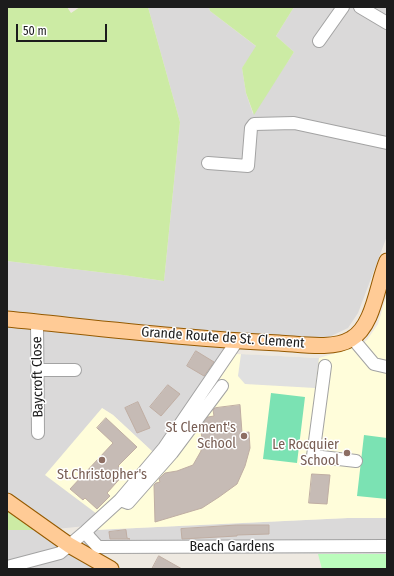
<!DOCTYPE html>
<html>
<head>
<meta charset="utf-8">
<style>
  body { margin:0 }
  #map { position:relative; width:394px; height:576px; overflow:hidden; background:#eee9e1; font-family:"Fira Sans Condensed",sans-serif }
  canvas { display:block }
  .frame { position:absolute; inset:0; border:8px solid #1c1c1c; pointer-events:none }
  .scale { position:absolute; left:16px; top:24px; width:91px; height:18px; box-sizing:border-box; border:2px solid #1c1c1c; border-top:0; padding-left:5px; font-size:12px; line-height:14px; white-space:nowrap; color:#1c1c1c; -webkit-text-stroke:3px #fff; paint-order:stroke }
</style>
</head>
<body>
<div id="map">
<canvas width="394" height="576"></canvas>
<div class="frame"></div>
<div class="scale">50 m</div>
</div>
<script>
const context = document.querySelector('canvas').getContext('2d');
context.lineJoin = 'round';
function paint(path, color) { context.fillStyle = color; context.fill(path, 'evenodd'); }
function stroke(path, color, width, dash) { context.strokeStyle = color; context.lineWidth = width; context.lineCap = dash ? 'butt' : 'round'; context.setLineDash(dash || []); context.stroke(path); }
function drawText(font, color, halo, rows, align = 'center') {
  context.font = font + ' "Fira Sans Condensed",sans-serif'; context.lineWidth = 3; context.setLineDash([]); context.textBaseline = 'middle'; context.strokeStyle = halo; context.fillStyle = color; for (const [text, x, y, turn = 0] of rows) {
    context.save(); context.translate(x, y); context.rotate((+turn || 0) * Math.PI / 180); context.textAlign = isNaN(turn) ? turn : align; if (halo) context.strokeText(text, 0, 0); context.fillText(text, 0, 0); context.restore();
  }
}
paint(new Path2D(`
  M148 7H209L210 11 257 47 242 68 246 93 253 114 294 52 276 36 294 7H387V236L358 313 348 328 327 338 228 335 7 312V261L123 275 164 281 180 122Z
  M7 324 228 346 191 401 161 440 154 453 113 415 102 408 97 514 86 526 56 529 7 493Z
  M348 518H387V554L94 553 84 546V541L89 537 94 530Z
  M7 530H41L100 569H7Z`), '#dad9d9');
paint(new Path2D(`
  M387 294V518H348L94 530 168 450 218 381 236 354 319 358 359 346 367 340 378 324Z
  M102 408 113 415 154 453 97 514 45 475Z`), '#fffdda');
paint(new Path2D(`
  M7 7H67L71 13 80 7H148L180 122 164 281 123 275 7 261Z
  M209 7H294L276 36 294 52 254 115 246 93 242 68 256 46 210 11Z
  M7 506 41 530H7Z`), '#cceba4');
paint(new Path2D(`
  M318 554H387V569H322Z`), '#bbfcbc');
paint(new Path2D(`
  M271 393 305 397 297 463 263 459Z
  M364 435 387 438V499L357 496Z`), '#7be2b3');
paint(new Path2D(`
  M241 354 319 358 315 388 245 384 238 376Z`), '#e0e0e0');
const building = new Path2D(`
  M196 351 214 362 204 376 187 366Z
  M168 385 180 394 161 416 150 407Z
  M138 402 150 428 137 433 125 408Z
  M240 405 242 433 249 432 250 448 245 466 237 484 219 497 202 508 155 522 154 485 156 483 160 482 159 479 165 473 177 471 193 465 201 451 202 438 200 427 208 417 214 416 213 410 215 408Z
  M106 418 137 447 118 466 125 473 107 493 110 496 97 509 85 498 83 500 70 489 113 443 97 428Z
  M312 474 330 475 327 504 309 503Z
  M237 525H269V534L237 535V536L182 539 181 529Z
  M126 530 127 538 130 539H110L109 532Z
  M159 556 182 569H152Z`);
paint(building, '#c6bbb5');
stroke(building, '#c0aea3', 1);
const minor = new Path2D(`
  M360 7 387 23
  M319 41 343 7
  M208 163 248 166 251 128 254 124 294 123 387 143
  M37 322 38 433
  M353 339 374 364 387 367
  M325 366 313 456 356 461
  M38 370H75
  M120 500 128 503 172 453 222 386
  M86 531 89 537 98 547 387 546
  M7 567 60 553 86 531 120 500 164 448 237 341`);
const major = new Path2D(`
  M7 319C98 328 188 339 279 343 300 344 333 350 351 339 374 326 377 284 387 261
  M7 501 69 545 111 569`);
stroke(minor, '#a3a3a3', 14);
stroke(major, '#955a00', 17);
stroke(minor, '#fff', 12);
stroke(major, '#ffcb96', 15);
for (const [x, y, r, color] of [
  [244,436,4,"#8d6e63"],
  [347,453,4,"#8d6e63"],
  [102,460,4,"#8d6e63"]
]) { const dot = new Path2D(); dot.arc(x, y, r, 0, 2 * Math.PI); context.fillStyle = color; context.fill(dot); stroke(dot, '#fff', 1.5); }
drawText('14px', '#1c1c1c', '#fff', [
  ["Grande Route de St. Clement",223,338,4],
  ["Baycroft Close",38,377,-91],
  ["Beach Gardens",232,547]
]);
drawText('14px', '#785e54', '#fff', [
  ["St Clement's",236,428],
  ["School",236,444],
  ["Le Rocquier",339,445],
  ["School",339,461],
  ["St.Christopher's",102,475,"center"]
], 'right');
</script>
</body>
</html>
